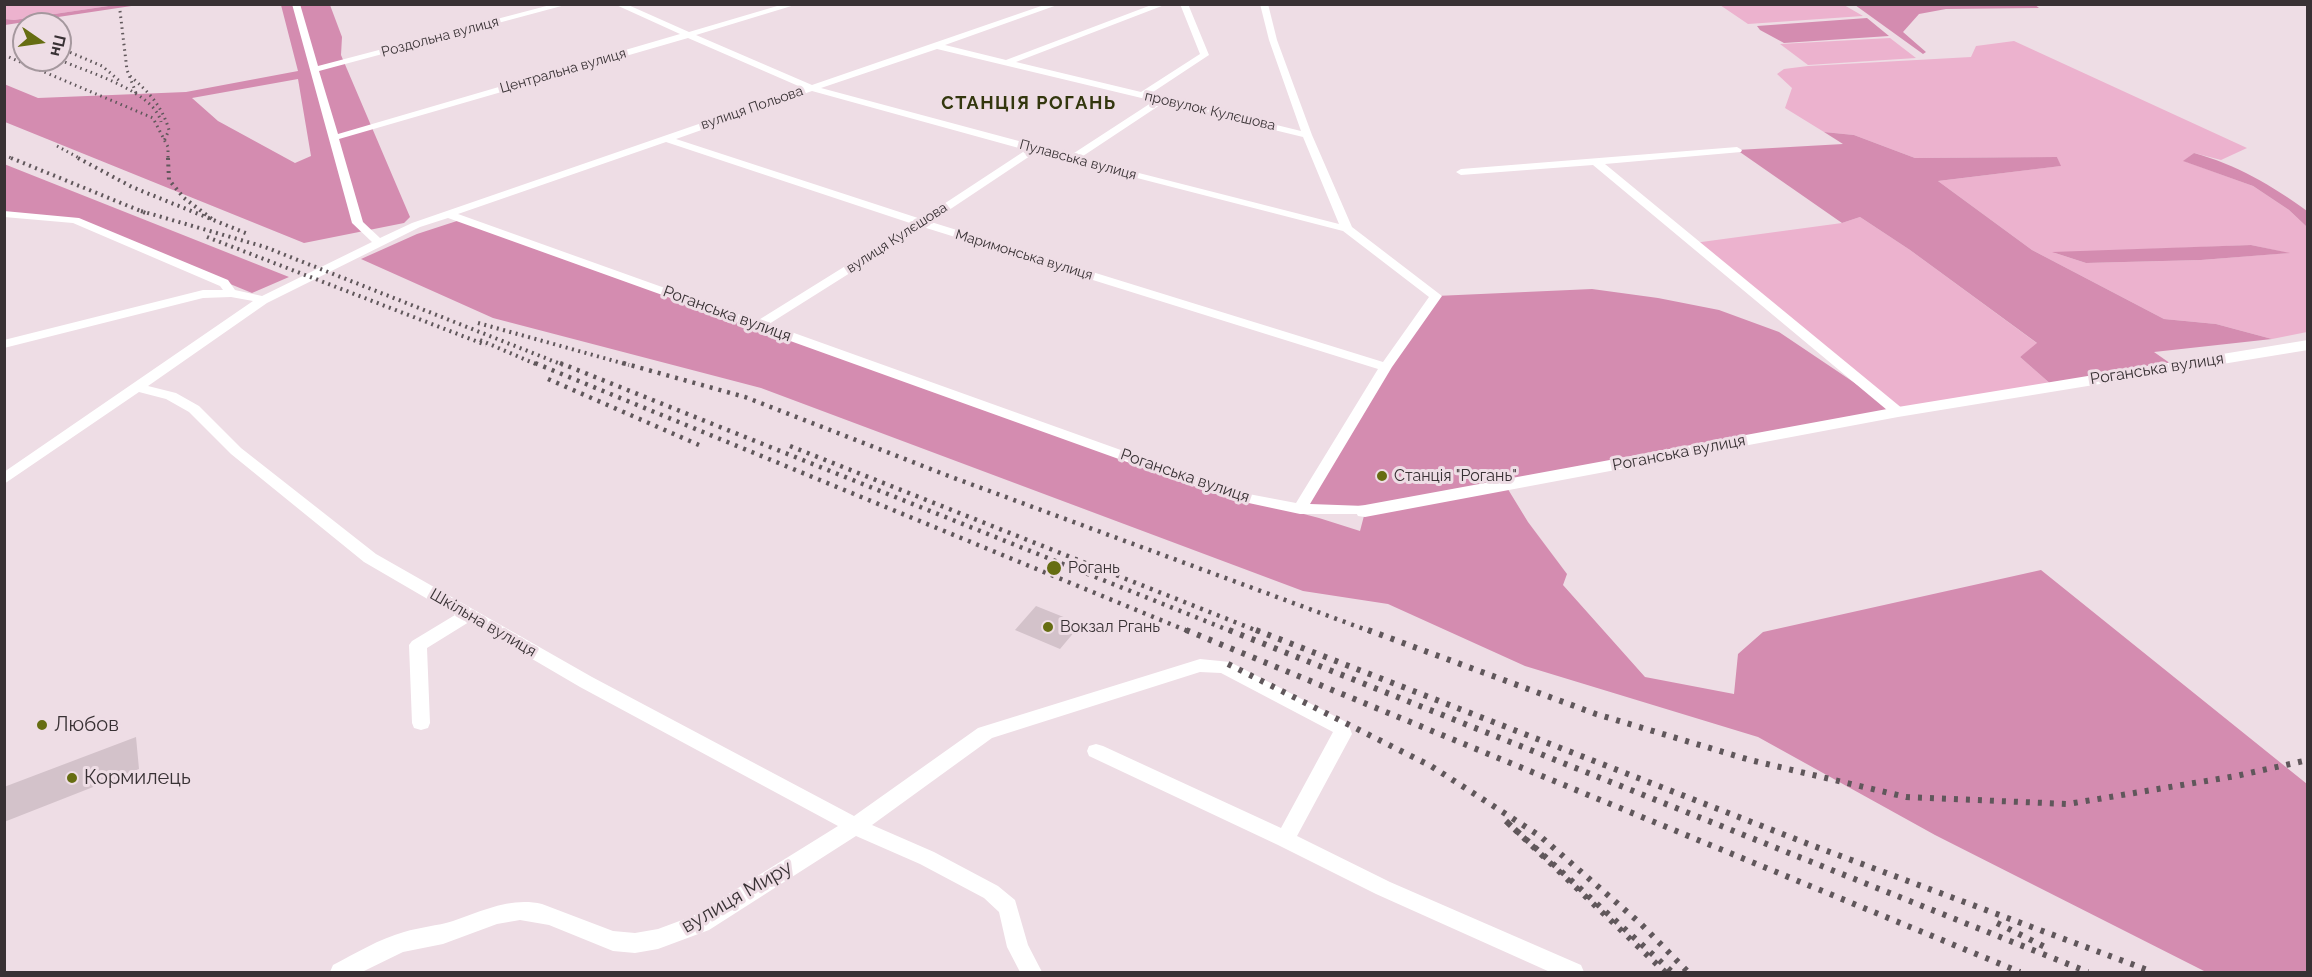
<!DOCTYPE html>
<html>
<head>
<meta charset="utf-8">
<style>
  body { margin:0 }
  #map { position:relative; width:2312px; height:977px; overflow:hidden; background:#eedde5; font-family:Raleway,sans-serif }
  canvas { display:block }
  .frame { position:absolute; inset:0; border:6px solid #383134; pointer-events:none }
  .north { position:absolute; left:12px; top:12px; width:60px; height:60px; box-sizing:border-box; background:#eedde5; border:2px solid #a5989e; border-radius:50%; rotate:103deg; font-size:16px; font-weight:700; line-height:24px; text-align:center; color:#383134 }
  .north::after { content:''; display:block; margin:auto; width:21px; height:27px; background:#666d12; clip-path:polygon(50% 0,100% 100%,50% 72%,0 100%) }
</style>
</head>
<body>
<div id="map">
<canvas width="2312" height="977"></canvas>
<div class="frame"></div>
<div class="north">Пн</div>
</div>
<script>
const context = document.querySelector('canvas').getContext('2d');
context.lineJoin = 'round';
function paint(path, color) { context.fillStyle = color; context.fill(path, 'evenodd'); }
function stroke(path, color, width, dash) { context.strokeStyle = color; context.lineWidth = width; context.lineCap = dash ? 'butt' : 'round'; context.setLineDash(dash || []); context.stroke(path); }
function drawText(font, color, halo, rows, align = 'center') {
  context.font = font + ' Raleway,sans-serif'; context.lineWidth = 6; context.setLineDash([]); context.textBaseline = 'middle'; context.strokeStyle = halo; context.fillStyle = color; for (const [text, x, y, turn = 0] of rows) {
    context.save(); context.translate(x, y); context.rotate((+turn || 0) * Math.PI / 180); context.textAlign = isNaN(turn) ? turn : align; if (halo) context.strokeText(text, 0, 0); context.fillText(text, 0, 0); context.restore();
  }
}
paint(new Path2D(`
  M4 5H115L14 20 5 19Z
  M1720 5H1844L1863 16 1748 24Z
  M1890 38 1916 58 1808 65 1780 44Z
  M2014 41 2247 148 2221 160 2194 153 2184 161 2253 186 2289 210 2307 227V332L2272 339 2216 324 2164 319 2032 250 1938 181 2060 166 2057 157 1915 158 1854 135 1824 132 1785 108 1792 88 1777 74 1784 69 1808 66 1971 57 1976 46ZM2251 245 2288 253 2201 260 2086 263 2055 253Z
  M1860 217 1910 250 2038 344 2020 357 2053 386 1898 412 1694 243 1842 223Z`), '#ecb2ce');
paint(new Path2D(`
  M2034 4 2039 8 1946 9 1919 14 1903 32 1926 52 1923 54 1855 5Z
  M115 5H138L5 25V19L14 20Z
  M281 5H330L342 37 341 55 410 217 404 223 304 243 5 122 4 84 38 98 186 92 298 71ZM298 79 311 156 295 163 218 121 192 98Z
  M1867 18 1889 36 1784 43 1760 30 1757 26Z
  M1824 132 1854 135 1915 158 2057 157 2061 166 1938 181 2032 250 2164 319 2216 324 2272 339 2154 352 2174 366 2053 386 2020 357 2037 343 1910 250 1860 217 1842 223 1737 150 1843 144Z
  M2194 153C2235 164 2273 186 2307 211V227L2289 210 2253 186 2183 161Z
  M4 164 289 277 252 293 75 220 5 214Z
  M463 219 1235 496 1319 518 1360 531 1365 512 1300 509 1436 296 1592 289 1658 298 1719 310 1779 332 1898 412 1506 486 1528 522 1567 574 1563 585 1645 677 1734 694 1738 654 1763 632 2041 570 2307 784V972H2206L1935 835 1758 737 1525 666 1388 604 1303 591 761 388 493 318 361 259 417 234Z
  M2251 245 2290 253 2201 260 2086 263 2052 252Z`), '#d48cb0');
paint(new Path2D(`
  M1036 606 1081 624 1060 649 1015 630Z
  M136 737 139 769 4 822V787Z`), '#d3c2ca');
paint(new Path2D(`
  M292 4H300L318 66 554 4H569L319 71 338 134 680 34 614 4H626L689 32 784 4H798L696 35 812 85 1047 4H1060L945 45 1006 60 1154 4H1167L1016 62 1141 92 1200 54 1180 4H1188L1209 55 1150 94 1301 131 1269 40 1260 4H1268L1277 40 1312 135 1352 227 1442 296 1392 367 1310 504 1365 506 1370 508 1373 511 1370 514H1300L1230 499 448 218 420 227 267 303 148 386 176 393 199 406 241 448 376 554 592 677 854 816 978 728 1200 659 1230 662 1348 723 1352 734 1297 836 1390 882 1581 965 1584 972H1550L1376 894 1278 845 1089 756 1087 751 1089 746 1096 744 1103 746 1281 828 1333 732 1221 673 1200 672 992 738 872 825 934 852 998 886 1015 900 1028 945 1042 972H1020L1007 947 999 912 984 898 920 864 856 836 709 930 658 949 635 953 613 951 549 925 520 920 497 924 443 944 403 952 362 972H330L333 965C356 953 379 939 404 932 420 927 437 926 453 921 483 911 510 897 542 904L613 931 635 933 658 929 693 916 838 826 580 687 469 622 427 648 430 723 428 728 421 730 414 728 412 723 409 645 412 641 455 615 364 562 231 454 189 412 166 399 139 392 4 484V472L253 301 231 297 203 298 4 348V340L203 290H223L220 286 73 223 4 217V211L79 218 228 280 235 290 262 296 372 242 352 223ZM688 38 803 88 412 223 380 238 363 222 339 139ZM937 49 1154 101 1071 155 821 88ZM812 91 1026 150 921 219 676 139ZM1163 103 1303 137 1339 224 1080 158ZM666 142 913 224 757 321 458 214ZM1036 152 1343 231 1429 297 1383 362 931 222ZM923 227 1378 369 1296 503 1238 492 769 324Z
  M1737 147 1742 150 1741 152 1605 164 1903 409 1905 412 1903 415H1893L1593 165 1461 175 1456 172 1461 169Z`), '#fff');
paint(new Path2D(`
  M2308 340V350L1898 417 1365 517 1358 516 1355 511 1358 506 1365 505 1898 407Z`), '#fff');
stroke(new Path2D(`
  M120 11 127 70 136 93
  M60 48 102 66 121 82
  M4 55 153 118 168 147V159
  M60 60C87 72 154 91 161 122
  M130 76C149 92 162 106 169 130L164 141
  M57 146 81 159
  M4 155 14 159`), '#60575b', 3, [1.5, 4]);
stroke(new Path2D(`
  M11 158 148 214
  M78 158 132 187 248 234
  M168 158 169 180 184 198 212 219
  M141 211 265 247 563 365
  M207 237 486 345
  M478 323 629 365
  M480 340 538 365`), '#60575b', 4, [2, 4.5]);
stroke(new Path2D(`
  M535 363 1190 632
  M560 363 1233 632
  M623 363 745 397 946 475 1372 632
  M548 379 699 445
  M790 446 1260 632`), '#60575b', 4.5, [3, 6]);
stroke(new Path2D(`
  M1186 630 2020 972
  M1229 630 2088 972
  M1256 630 1811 845 2153 972
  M1368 630 1596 714 1750 760 1906 797 2068 804 2236 776 2308 760
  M1228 664 1431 766 1540 836 1640 923 1688 972
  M1506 821 1665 972
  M1508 823 1672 972
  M1997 923 2045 947`), '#60575b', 6, [4, 8]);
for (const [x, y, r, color] of [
  [1382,476,6,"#666d12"],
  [1054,568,8,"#666d12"],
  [1048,627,6,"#666d12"],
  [42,725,6,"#666d12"],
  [72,778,6,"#666d12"]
]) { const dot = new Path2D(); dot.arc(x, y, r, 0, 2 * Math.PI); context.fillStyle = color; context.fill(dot); stroke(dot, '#eedde5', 2); }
drawText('14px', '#383134', '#eedde5', [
  ["Роздольна вулиця",440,37,-15],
  ["Центральна вулиця",563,71,-16],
  ["вулиця Польова",752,108,-19],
  ["провулок Кулєшова",1210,111,13],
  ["Пулавська вулиця",1078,160,15],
  ["вулиця Кулєшова",897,238,-33],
  ["Маримонська вулиця",1024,255,17]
]);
drawText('16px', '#383134', '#eedde5', [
  ["Роганська вулиця",727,314,20],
  ["Роганська вулиця",2157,369,-9],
  ["Роганська вулиця",1679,453,-11],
  ["Роганська вулиця",1185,476,19],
  ["Шкільна вулиця",483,623,30]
]);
drawText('16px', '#383134', '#eedde5', [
  ["Станція \"Рогань\"",1394,476],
  ["Рогань",1068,568],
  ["Вокзал Ргань",1060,627]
], 'left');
context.letterSpacing = '1.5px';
drawText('bold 18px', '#33370e', '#eedde5', [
  ["СТАНЦІЯ РОГАНЬ",1029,104]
]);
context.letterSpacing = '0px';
drawText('20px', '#383134', '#eedde5', [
  ["Любов",54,725],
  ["Кормилець",84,778]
], 'left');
drawText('20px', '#383134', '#eedde5', [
  ["вулиця Миру",737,897,-30]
]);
</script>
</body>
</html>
